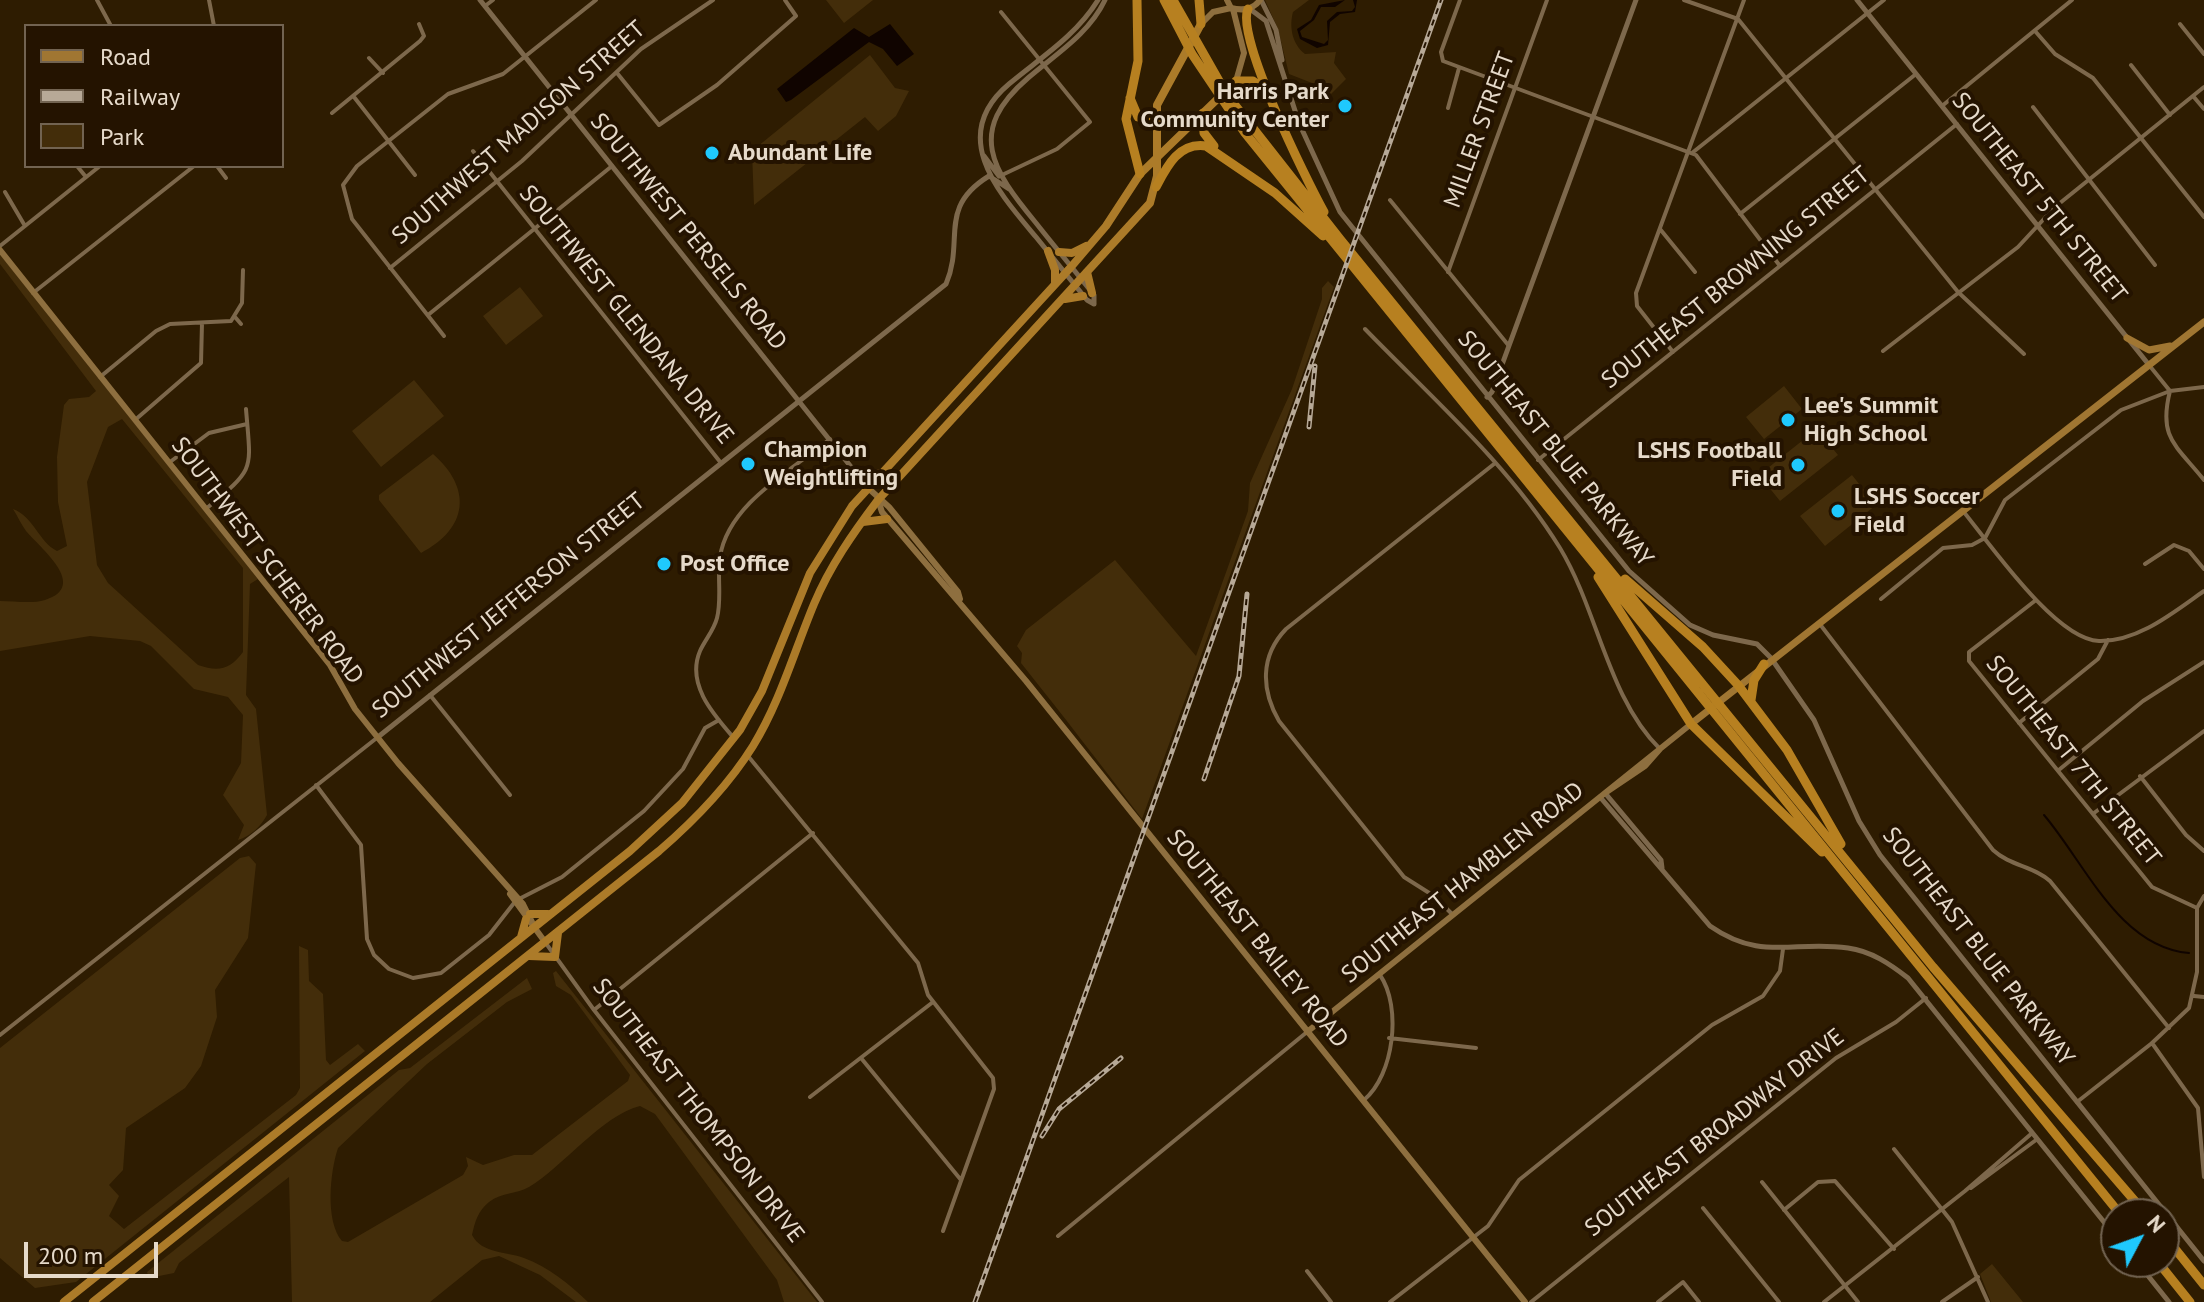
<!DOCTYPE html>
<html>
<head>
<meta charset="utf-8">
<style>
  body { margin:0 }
  #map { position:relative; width:2204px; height:1302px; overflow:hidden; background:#2e1c01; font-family:"PT Sans",sans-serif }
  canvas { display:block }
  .legend { position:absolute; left:24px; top:24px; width:260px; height:144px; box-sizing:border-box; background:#241300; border:2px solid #726351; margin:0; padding:10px 14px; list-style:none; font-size:24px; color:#e6daca }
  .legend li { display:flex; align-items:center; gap:16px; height:40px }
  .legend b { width:40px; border:2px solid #726351 }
  .north { position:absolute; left:2100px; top:1198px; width:80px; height:80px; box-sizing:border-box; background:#241300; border:2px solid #726351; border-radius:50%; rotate:49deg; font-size:22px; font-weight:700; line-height:32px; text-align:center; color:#e6daca }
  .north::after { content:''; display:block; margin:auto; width:28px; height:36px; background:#1fc9fd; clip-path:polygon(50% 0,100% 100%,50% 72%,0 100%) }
  .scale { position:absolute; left:24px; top:1242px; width:134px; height:36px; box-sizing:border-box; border:4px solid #e6daca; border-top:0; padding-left:10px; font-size:24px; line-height:28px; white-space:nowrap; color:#e6daca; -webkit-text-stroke:6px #241300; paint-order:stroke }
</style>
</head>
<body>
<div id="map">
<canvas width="2204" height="1302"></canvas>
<ul class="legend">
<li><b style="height:10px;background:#a07632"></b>Road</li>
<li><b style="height:10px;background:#b7a997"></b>Railway</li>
<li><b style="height:22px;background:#432d0a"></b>Park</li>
</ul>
<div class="north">N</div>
<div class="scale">200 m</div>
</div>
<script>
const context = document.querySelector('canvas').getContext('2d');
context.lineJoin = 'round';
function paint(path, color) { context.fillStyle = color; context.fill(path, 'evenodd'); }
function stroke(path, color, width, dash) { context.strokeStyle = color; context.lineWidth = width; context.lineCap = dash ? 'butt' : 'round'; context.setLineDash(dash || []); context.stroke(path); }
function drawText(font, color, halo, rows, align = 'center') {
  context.font = font + ' "PT Sans",sans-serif'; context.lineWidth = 8; context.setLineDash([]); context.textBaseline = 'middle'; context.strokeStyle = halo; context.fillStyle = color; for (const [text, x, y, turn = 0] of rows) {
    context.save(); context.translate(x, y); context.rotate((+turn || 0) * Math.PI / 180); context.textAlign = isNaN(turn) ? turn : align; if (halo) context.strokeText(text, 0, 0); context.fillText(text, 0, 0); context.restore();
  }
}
paint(new Path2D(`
  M826 0H873L844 23Z
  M1265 0H1309L1293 12C1289 27 1292 44 1305 54L1336 52 1334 63 1346 79 1321 104 1312 83 1289 74 1278 29Z
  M870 55 895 88 909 91 896 116 878 131 865 117 754 205 752 151Z
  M0 254 258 579 250 584 246 695 256 709 267 815C261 826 251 836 238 840L244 825 223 795 241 763 243 715 228 697 194 689 151 646 140 641 90 636 0 651V601C14 601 32 604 45 600 90 586 39 547 26 531 21 524 18 517 13 509 33 516 39 542 57 551L67 546 58 502 57 457 64 405 69 399 89 397 96 391 0 264ZM122 419 243 568V652C230 670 218 672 198 665L108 583 97 565 87 482 108 427Z
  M1328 281 1334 287 1142 819C1102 766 1061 713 1021 663L1022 653 1017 646 1026 630 1115 560 1196 656 1248 511 1250 483 1292 389 1322 299V288Z
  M520 287 543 316 506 345 483 316Z
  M414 380 444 416 381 467 352 431Z
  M1784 386 1802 409 1764 439 1746 417Z
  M1817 429 1838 455 1780 501 1759 475Z
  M433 454C472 488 469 528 421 553L379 500V495Z
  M1852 475 1876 505 1825 546 1800 516Z
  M249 856 256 864 248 938 215 990 217 1017 201 1066 185 1088 126 1128 123 1170 109 1185 119 1196 109 1216 124 1229 296 1095 300 1088 299 946 308 950 309 981 323 994 326 1060 330 1065 358 1044 365 1051 76 1282 35 1288 0 1258V1048L240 858Z
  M556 971 817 1302H784L777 1280 655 1114 640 1106C601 1116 563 1167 529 1187 517 1194 502 1192 489 1202 478 1211 475 1221 472 1235 482 1254 506 1251 524 1258 549 1267 569 1284 588 1302H576L540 1275 499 1256 482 1260 430 1302H292L289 1177 179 1263 174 1273 149 1278 147 1272 399 1070 410 1068 527 978 532 989 507 1002 427 1064 338 1148C330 1172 325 1221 342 1241L348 1242 463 1175 468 1166 466 1157 483 1165 514 1155H532L628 1081 630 1075 571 995 556 986 553 973Z
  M1992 1264 2023 1302H1991L1980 1274Z`), '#432d0a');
paint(new Path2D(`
  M1345 0 1335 7H1321L1314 20 1300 31 1302 37 1324 44 1328 40 1327 21 1337 12 1352 11 1355 7 1353 0H1357L1355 12 1340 14 1330 22 1328 45 1317 48 1300 39 1297 29 1311 20 1319 5Z
  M890 24 914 54 897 66 883 49 869 42 791 100 786 102 777 89 854 28 869 37Z`), '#100400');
stroke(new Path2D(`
  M2044 815C2085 863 2119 947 2189 953`), '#100400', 2);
stroke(new Path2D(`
  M97 0 111 26
  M209 0 214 26
  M1460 0 1441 52 1443 61 1696 155 1780 266
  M1684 0 1738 19 1958 292 2024 354
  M485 6 493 0
  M1001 12 1090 122 1057 149 1002 175
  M2180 24 2204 54
  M2035 31 2055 54 2093 78 2204 217
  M369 58 383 73
  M2131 65 2170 115
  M617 73 659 125 717 85 796 16 785 0
  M2193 96 2204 109
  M354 97 415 175
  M1942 106 2072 0
  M2033 107 2155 265
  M1448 108 1459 68
  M332 113 420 41 424 36 419 24
  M473 151 721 463
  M1692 153 1884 0
  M77 166 86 177
  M217 166 226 178
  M5 192 25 226
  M1390 200 1509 346
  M1740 214 1916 74
  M1660 229 1695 272
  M0 246 100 166
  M390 268 522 161 641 49 713 0
  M1448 272 1547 0
  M33 293 194 166
  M428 315 612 166
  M235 317 241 324
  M1365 329C1432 398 1509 465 1560 548 1598 611 1608 698 1660 749
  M444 336 352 219 343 185 357 166 448 94 503 74 596 0
  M1883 351 2018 247 2055 207 2204 87
  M1673 352 1637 306 1636 293 1744 0
  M2149 365 2170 391
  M100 377 156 331 170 324 231 321 242 303 243 270
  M2170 391C2158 438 2176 445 2204 480
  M135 420 201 363 202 323
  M1538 460 1957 124
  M170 462 209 433 247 424
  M207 508C256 467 251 472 246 409
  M1963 511C1990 544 2056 640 2099 641 2138 642 2174 612 2204 591
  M2145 564 2174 545 2189 551 2204 569
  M1881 599 1943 548 1972 545 1985 538 2005 500 2121 410 2170 391 2204 387
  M2036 600 1969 652V661L2152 887 2197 908
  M1819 623 1993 850C2010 866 2034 866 2050 881L2169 1028
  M430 695 510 795
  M2019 723 2098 659 2108 640
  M733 737C713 714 686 684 700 651 705 640 714 630 717 618 722 599 717 577 720 557 728 504 791 471 830 439
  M748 756 918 963 928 995 993 1078 994 1089 943 1231
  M2060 769 2143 701 2204 662
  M2140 776 2186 835 2204 851
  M316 785 361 845 367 939 374 955 389 969 413 978 441 973 489 935 514 903
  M2094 813 2204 731
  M519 899 562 877 644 811 683 769 705 728 719 720
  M1452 914 1434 896 1404 877 1279 721C1261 690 1260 656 1286 629L1494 464
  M545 942 594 1010 822 1302
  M2194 996 2204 997
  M594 1010 813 833
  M0 1035 378 737
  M1389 1038 1476 1048
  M2152 1043 2198 1108 2204 1177
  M861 1058 961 1180
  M810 1097 933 1002
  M1364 1100C1394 1075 1402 1007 1380 975
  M2077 1102 2152 1043 2189 1008 2197 972V908L2204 896
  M1894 1149 1952 1222 1988 1302
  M1762 1182 1858 1302
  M1971 1188 2036 1140
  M1703 1208 1779 1302
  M1784 1210 1818 1182 1835 1181 1894 1249
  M1058 1236 1307 1032
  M1307 1271 1331 1302
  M1390 1302 1488 1226 1519 1180 1712 1025 1763 996 1780 971 1783 949
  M1531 1302 1836 1058 1896 1022 1926 998
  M1658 1302 1683 1282 1699 1302
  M1824 1302 1965 1191 2031 1134
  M1942 1302 1978 1277`), '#7d684c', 4);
stroke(new Path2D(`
  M480 0 867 487
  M1261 0 1276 30 1282 60
  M1857 0 2149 365
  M1250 9 1266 21 1299 123 1340 212 1629 571 1690 625 1713 635 1757 644 1771 658 1814 720 1859 821 1880 855 2204 1261
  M984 156 999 176
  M1094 304 1087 300C1070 279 1053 258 1036 237 999 193 947 136 1009 84 1040 58 1076 36 1098 0
  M1094 304V295C1075 271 1055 247 1036 223 992 170 966 131 1028 78 1056 54 1089 34 1105 0
  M1487 397 1492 392 1636 0
  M378 737 946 284C965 240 937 208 989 176L1009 189
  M1605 793 1661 860 1662 868
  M1600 797 1710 926C1762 962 1793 940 1848 948 1871 951 1890 964 1908 978L2116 1237
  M2137 1262 2169 1302`), '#7d684c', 5);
stroke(new Path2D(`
  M1227 0 1231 8C1243 11 1253 10 1260 0
  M1233 9 1244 53 1236 81
  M1201 24 1213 12 1231 8
  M0 250 330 665 355 709 398 763 523 904 535 928
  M867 487 889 507 958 592 960 599
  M878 500 882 512 1026 681 1525 1302
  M1660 749 1645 766 1605 793 1691 724
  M510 894 545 942
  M1307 1032 1605 793`), '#8e6f3f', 6);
stroke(new Path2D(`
  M2127 338 2149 350 2170 346
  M1691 724 2204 322`), '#a07632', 7);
stroke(new Path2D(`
  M1048 251 1055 270V284
  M1059 252 1072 253 1086 246
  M1087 272 1092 293
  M1065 299 1083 296
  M857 475 880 473
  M863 522 887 519
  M530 914H548
  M521 937 526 919
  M529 956 555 957 558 933
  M64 1302 630 851 682 803 740 730 762 691 810 573 852 506 1071 267 1106 226 1140 174 1236 81
  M93 1302 659 851C695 820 728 786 753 746 780 702 794 652 814 604 830 566 853 533 878 500L1150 203 1157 176V105L1201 24`), '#ac7b29', 8);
stroke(new Path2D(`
  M1137 0 1138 61 1126 119 1140 174
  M1164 0 1192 54 1245 133 2120 1214
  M1173 0 1227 95 1340 239 1933 967 2146 1214
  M1199 0 1201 24
  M1248 9C1235 36 1307 181 1324 212
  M1236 81H1253L1268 93
  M1130 98 1138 117 1155 119
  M1203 113 1204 133 1214 146
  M1156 187C1167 166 1179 142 1206 146L1275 193 1323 236
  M1598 577 1691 724 1822 852
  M1625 579 1703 647 1738 685 1787 750 1841 844
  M1751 700 1754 680 1764 664
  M2164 1235 2204 1285
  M2158 1262 2190 1302`), '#b78020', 9);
const rail = new Path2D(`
  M1309 427 1315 366
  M1204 779 1239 676 1247 594
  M1042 1136 1059 1109 1121 1058
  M975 1302 1441 0`);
stroke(rail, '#b7a997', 5);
stroke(rail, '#241300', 2, [6]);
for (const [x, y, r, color] of [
  [1345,106,8,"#1fc9fd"],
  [712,153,8,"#1fc9fd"],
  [1788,420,8,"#1fc9fd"],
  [748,464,8,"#1fc9fd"],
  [1798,465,8,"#1fc9fd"],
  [1838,511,8,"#1fc9fd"],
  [664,564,8,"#1fc9fd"]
]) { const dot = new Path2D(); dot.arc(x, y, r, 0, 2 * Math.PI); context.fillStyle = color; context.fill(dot); stroke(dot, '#241300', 3); }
drawText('bold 24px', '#e6daca', '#241300', [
  ["Harris Park",1329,92,"right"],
  ["Community Center",1329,120,"right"],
  ["Abundant Life",728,153],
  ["Lee's Summit",1804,406],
  ["High School",1804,434],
  ["Champion",764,450],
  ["Weightlifting",764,478],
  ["LSHS Football",1782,451,"right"],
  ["Field",1782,479,"right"],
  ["LSHS Soccer",1854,497],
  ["Field",1854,525],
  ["Post Office",680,564]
], 'left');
drawText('24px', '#e6daca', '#241300', [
  ["MILLER STREET",1480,130,-70],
  ["SOUTHWEST MADISON STREET",519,133,-41],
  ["SOUTHEAST 5TH STREET",2039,198,51],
  ["SOUTHWEST PERSELS ROAD",688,232,51],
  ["SOUTHEAST BROWNING STREET",1736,278,-39],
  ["SOUTHWEST GLENDANA DRIVE",626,315,51],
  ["SOUTHEAST BLUE PARKWAY",1555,449,51],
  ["SOUTHWEST SCHERER ROAD",267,561,53],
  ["SOUTHWEST JEFFERSON STREET",509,606,-39],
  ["SOUTHEAST 7TH STREET",2073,761,51],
  ["SOUTHEAST HAMBLEN ROAD",1463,883,-39],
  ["SOUTHEAST BAILEY ROAD",1257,939,51],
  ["SOUTHEAST BLUE PARKWAY",1978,947,52],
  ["SOUTHEAST THOMPSON DRIVE",698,1111,52],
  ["SOUTHEAST BROADWAY DRIVE",1715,1133,-38]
]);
</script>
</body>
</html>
